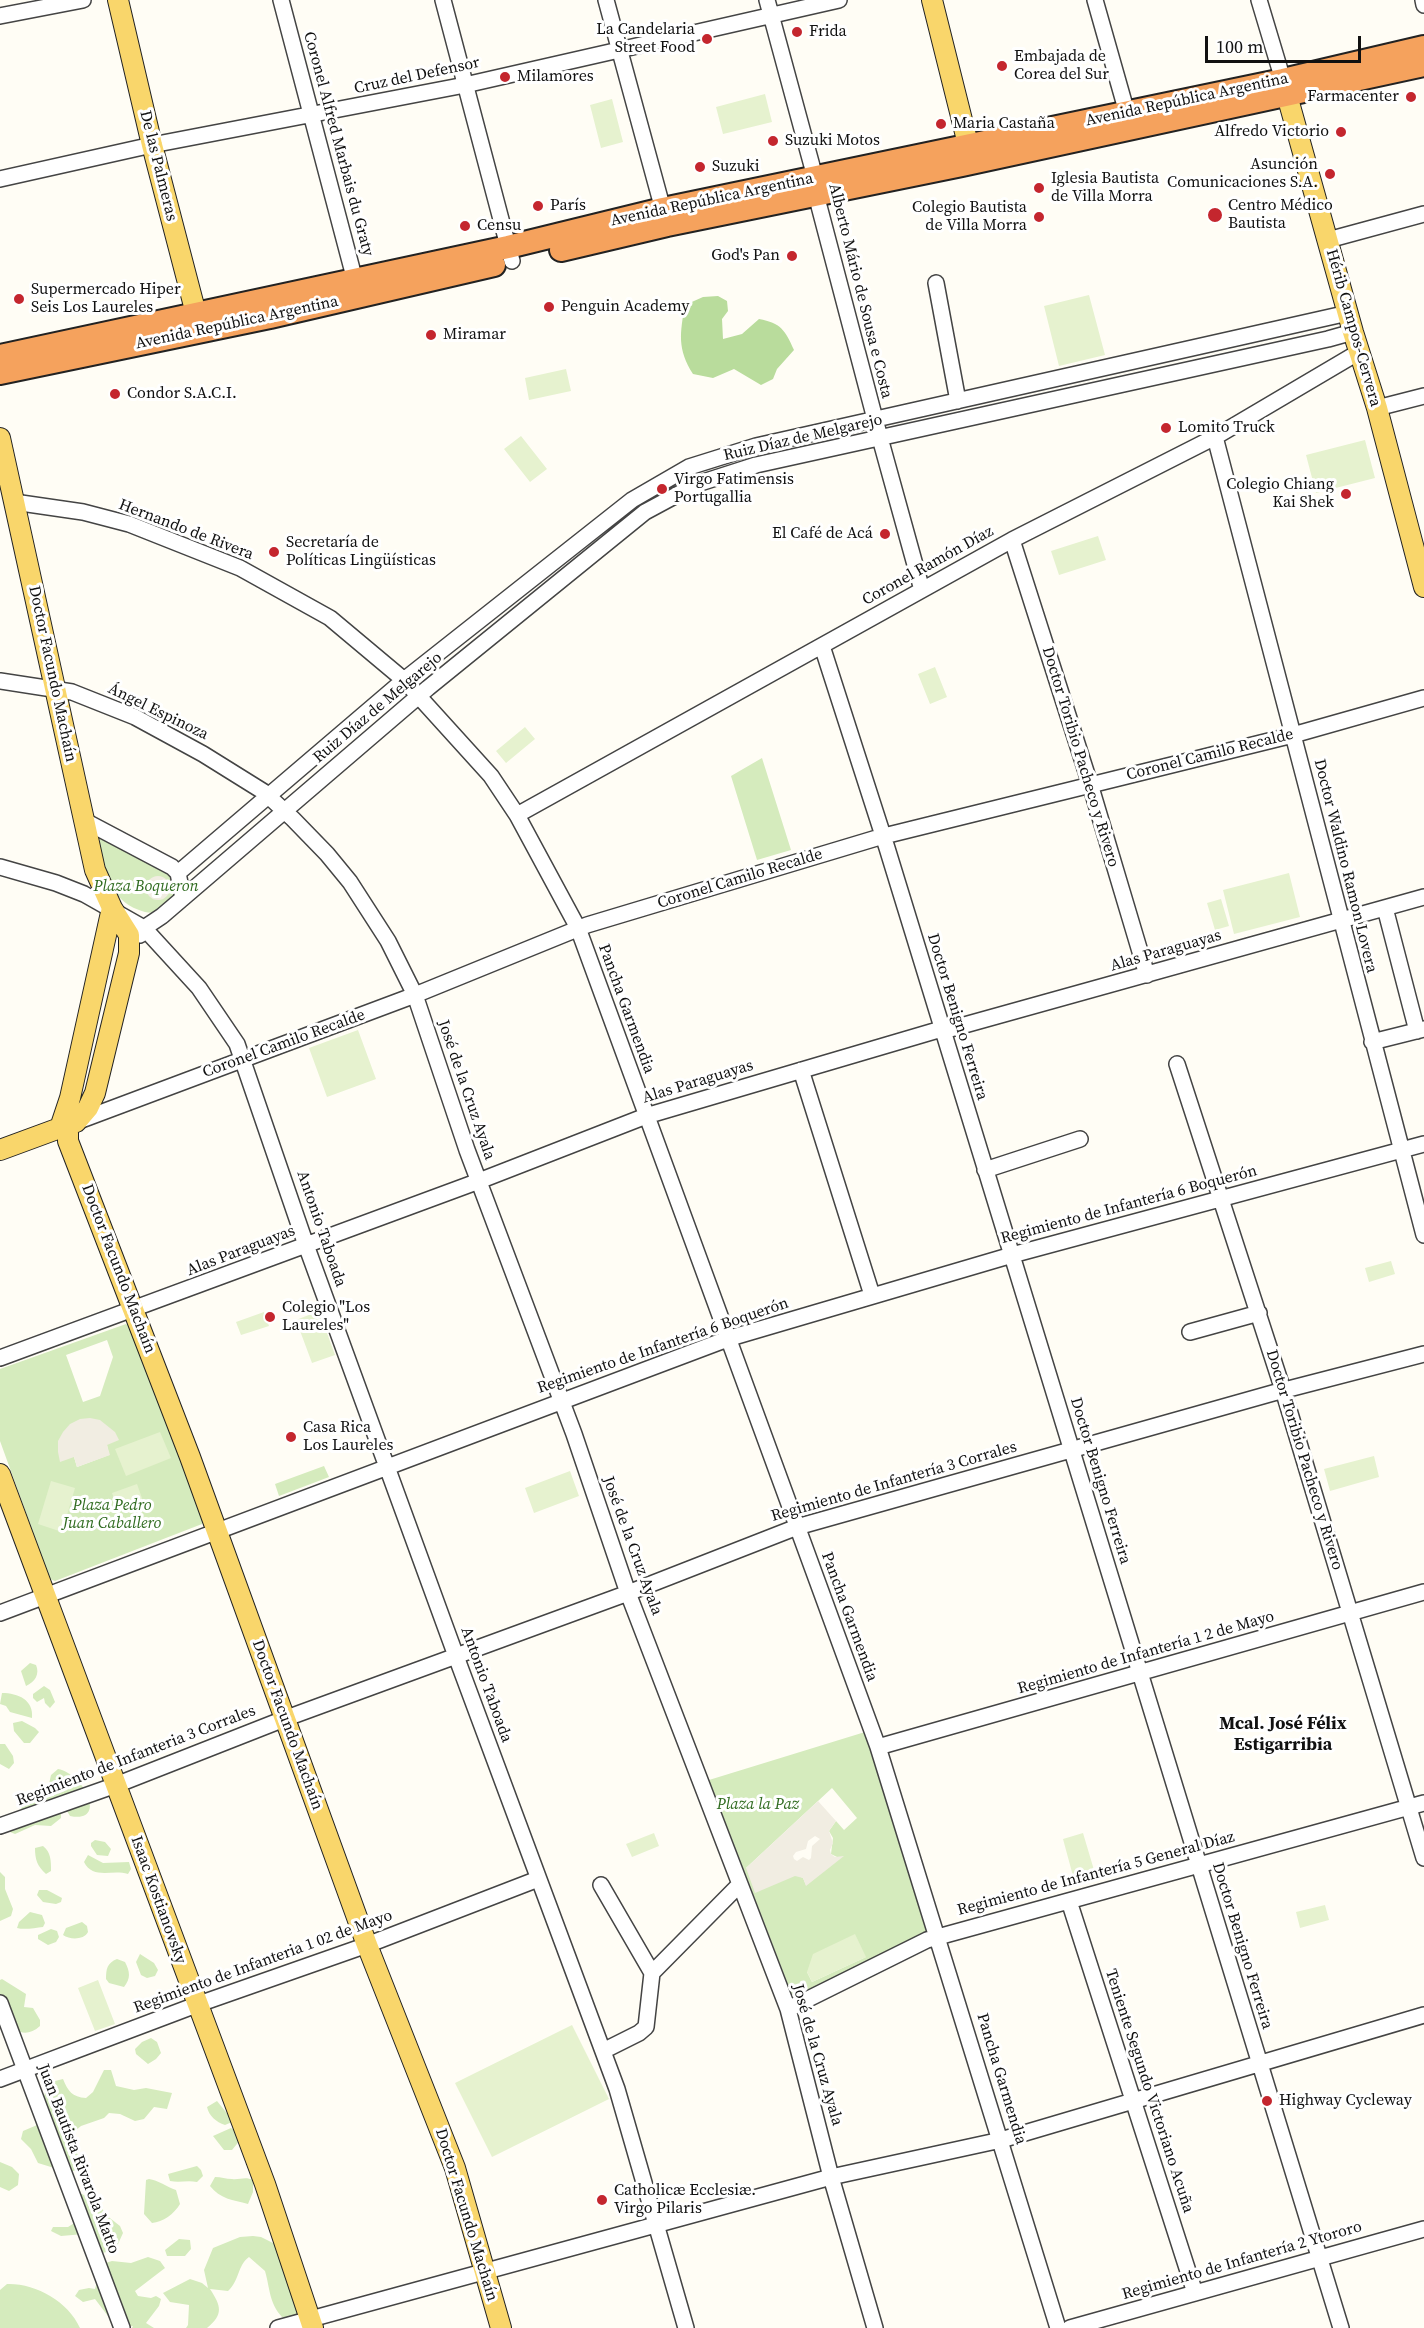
<!DOCTYPE html>
<html>
<head>
<meta charset="utf-8">
<style>
  body { margin:0 }
  #map { position:relative; width:1424px; height:2328px; overflow:hidden; background:#fffdf5; font-family:"Source Serif 4",serif }
  canvas { display:block }
  .scale { position:absolute; left:1205px; top:36px; width:156px; height:27px; box-sizing:border-box; border:3px solid #111; border-top:0; padding-left:8px; font-size:18px; line-height:21px; white-space:nowrap; color:#111; -webkit-text-stroke:4px #fff; paint-order:stroke }
</style>
</head>
<body>
<div id="map">
<canvas width="1424" height="2328"></canvas>
<div class="scale">100 m</div>
</div>
<script>
const context = document.querySelector('canvas').getContext('2d');
context.lineJoin = 'round';
function paint(path, color) { context.fillStyle = color; context.fill(path, 'evenodd'); }
function stroke(path, color, width, dash) { context.strokeStyle = color; context.lineWidth = width; context.lineCap = dash ? 'butt' : 'round'; context.setLineDash(dash || []); context.stroke(path); }
function drawText(font, color, halo, rows, align = 'center') {
  context.font = font + ' "Source Serif 4",serif'; context.lineWidth = 6; context.setLineDash([]); context.textBaseline = 'middle'; context.strokeStyle = halo; context.fillStyle = color; for (const [text, x, y, turn = 0] of rows) {
    context.save(); context.translate(x, y); context.rotate((+turn || 0) * Math.PI / 180); context.textAlign = isNaN(turn) ? turn : align; if (halo) context.strokeText(text, 0, 0); context.fillText(text, 0, 0); context.restore();
  }
}
paint(new Path2D(`
  M762 758 791 850 757 860 731 776Z
  M102 836 170 872 176 896C170 901 164 909 157 912 151 914 144 912 139 910 108 900 104 864 99 838Z
  M126 1324 131 1327 204 1519 202 1524 55 1581 50 1579 0 1441V1369ZM107 1340 113 1357 100 1396 83 1402 66 1355ZM107 1445 109 1455 77 1467 74 1457Z
  M324 1466 329 1477 279 1496 275 1484Z
  M30 1663 36 1665C40 1674 35 1682 26 1686L21 1671Z
  M44 1686 50 1690 55 1702 50 1708 45 1703 44 1698 37 1702 33 1698V1694Z
  M2 1693C18 1693 34 1700 32 1718L10 1712 6 1706 0 1704Z
  M22 1721 35 1728 39 1732 30 1743H24L14 1731 13 1723Z
  M865 1732 928 1930 926 1934 796 1997 792 1995 709 1780ZM832 1788 857 1818 844 1830 836 1821 829 1831 833 1838 831 1854 839 1858 806 1885 803 1878 799 1876 746 1868ZM866 1957 812 1982 807 1972Z
  M0 1744H5L13 1756 14 1763 9 1769 0 1764Z
  M58 1769C85 1774 108 1824 70 1816L67 1811 73 1801 61 1804V1818L51 1826 35 1825 15 1834 10 1832 9 1823 19 1820 23 1799 54 1796 55 1792 49 1784 51 1775Z
  M95 1840 105 1842 111 1849 108 1856 97 1855 91 1846V1843Z
  M43 1846C51 1852 51 1861 51 1871L46 1874C37 1866 35 1859 35 1848Z
  M88 1855 103 1863 129 1862 131 1869 128 1874C112 1869 93 1880 84 1862Z
  M0 1872 5 1877V1889L13 1909 11 1916 0 1921Z
  M39 1890H47L62 1898 61 1902 56 1904 43 1902 37 1895Z
  M30 1912 42 1915 45 1923 43 1927C35 1928 24 1930 17 1928L19 1922Z
  M82 1922 87 1926 88 1932C84 1940 70 1940 63 1935L66 1928Z
  M51 1929 57 1931 59 1937 56 1942 48 1945 38 1939V1935Z
  M140 1954 154 1963 158 1970 155 1976 147 1978 141 1975 136 1962Z
  M117 1959 125 1962C130 1972 131 1978 124 1987L109 1983 106 1979C106 1969 107 1963 117 1959Z
  M2 1979 26 1994 24 2007 33 2008 40 2020V2026C28 2037 12 2035 15 2016L12 2020 0 2019V1980Z
  M151 2038 157 2042 161 2053 156 2059 148 2064 136 2054 135 2049 142 2042Z
  M104 2070H111L116 2086 134 2090 146 2088 172 2093 167 2109 154 2107 144 2119 135 2121 120 2114 109 2113 104 2118 81 2126 69 2136 60 2132 75 2149 82 2164 78 2170 67 2172 38 2163 31 2149 21 2139 23 2131 49 2120 44 2097 47 2083 63 2079C68 2091 72 2097 86 2098L93 2092Z
  M217 2101 230 2117 232 2122 225 2125C216 2122 209 2116 207 2107Z
  M231 2128 239 2133 241 2139 232 2150H224L213 2136Z
  M0 2162 12 2167 19 2174 18 2185 9 2191 0 2187Z
  M197 2166 201 2170 203 2176 197 2182C187 2180 180 2183 170 2181L168 2174Z
  M215 2177C221 2177 226 2179 232 2179 240 2180 245 2176 253 2180V2192L248 2204C233 2200 220 2199 210 2186Z
  M149 2179C158 2180 167 2187 176 2190L180 2204C174 2214 163 2222 152 2223L144 2214 146 2180Z
  M80 2193 99 2203 106 2215 120 2226 123 2233 118 2244 111 2251 102 2253 84 2234 61 2236 51 2231 53 2227H68L76 2222Z
  M253 2236 261 2237 283 2248 311 2319 282 2317C269 2303 270 2288 265 2271L249 2257C237 2266 240 2280 228 2291L210 2289C221 2306 224 2314 207 2328H186L188 2325 189 2305 170 2302 163 2293 190 2279 202 2283 208 2288 204 2270 213 2248 240 2237Z
  M179 2239 190 2240 191 2249 185 2256H167L165 2250Z
  M148 2257 160 2261 165 2268 135 2291 138 2296 151 2298 156 2296 161 2299 159 2306 146 2323 154 2328H132L133 2326 117 2328 95 2299 83 2302 75 2296 79 2290 89 2288 95 2289 102 2264 112 2261 131 2263Z
  M7 2284C35 2283 68 2301 80 2328H0V2290Z`), '#d5ebbd');
paint(new Path2D(`
  M718 296 727 301 728 311 722 319 723 339 742 334 759 319C781 323 785 330 794 350L777 369 773 379 761 385 734 369 713 378 693 374C677 349 680 333 685 305L703 297Z`), '#b9dc9c');
paint(new Path2D(`
  M765 94 772 122 723 134 716 107Z
  M612 99 623 142 601 148 590 105Z
  M1089 295 1105 355 1059 366 1044 306Z
  M566 369 571 391 529 400 525 378Z
  M521 436 547 469 530 482 504 449Z
  M1365 440 1375 478 1316 493 1306 455Z
  M1098 536 1106 560 1059 575 1051 551Z
  M935 667 947 697 930 704 918 674Z
  M525 727 535 739 506 763 496 751Z
  M1289 873 1300 917 1234 934 1223 890Z
  M1221 899 1229 926 1215 930 1207 903Z
  M358 1030 376 1079 327 1097 309 1048Z
  M1391 1261 1395 1274 1369 1282 1365 1268Z
  M319 1311 335 1355 312 1363 296 1320Z
  M264 1312 269 1326 241 1335 236 1322Z
  M160 1432 171 1458 126 1476 115 1449Z
  M1374 1456 1379 1477 1330 1491 1324 1469Z
  M570 1471 579 1496 534 1513 525 1488Z
  M51 1481 75 1488 62 1532 38 1524Z
  M137 1484 143 1501 118 1510 112 1493Z
  M654 1833 659 1846 632 1857 626 1844Z
  M1083 1833 1094 1870 1073 1876 1063 1839Z
  M1325 1905 1329 1920 1300 1928 1296 1912Z
  M855 1934 866 1957 812 1982 807 1972 813 1954Z
  M98 1980 115 2024 95 2031 78 1988Z
  M572 2025 609 2099 492 2157 455 2083Z`), '#e6f2cf');
paint(new Path2D(`
  M146 888a12 12 0 1 1 24 0a12 12 0 1 1-24 0Z
  M90 1418 100 1420 115 1432 119 1440 107 1445 110 1455 77 1467 74 1457 60 1462 58 1452V1441L63 1432 70 1424 80 1419Z
  M818 1801 836 1821 829 1831 833 1843 830 1850 831 1854 835 1857 844 1856 806 1886 803 1878 795 1876 755 1893 746 1868ZM815 1836 820 1839 812 1846 811 1858 809 1860 803 1857 797 1861 794 1859 793 1856 796 1852 806 1849 808 1841Z`), '#f1ede2');
const minor = new Path2D(`
  M281 0 357 288
  M443 0 512 261
  M606 0 665 217
  M767 0 812 166 819 206 880 438 922 590
  M1095 0 1129 120
  M1259 0 1283 80
  M1423 0 1424 5
  M0 16 83 0
  M0 179 152 145 465 85 839 0
  M1328 240 1424 214
  M936 283 958 401
  M1377 408 1424 396
  M1215 437 1424 1235
  M14 502 83 512 129 524 240 568 330 618 404 680 491 776 517 815 578 928 878 1747 1058 2328
  M1012 540 1090 784 1147 975
  M822 646 887 848 1341 2328
  M0 681 72 692 135 717 203 754 264 792 293 819 327 854 350 882 388 941 415 995 467 1150 574 1434 628 1593 788 2009 831 2177 875 2328
  M517 815 1012 540 1215 437 1359 352
  M83 820 172 867 178 873 183 898
  M0 867 56 883 84 894 144 928 199 988 237 1044 306 1245 460 1667 617 2089 686 2328
  M178 873 404 680 632 500 689 467 756 446 1348 313
  M1385 908 1417 1031
  M140 935 144 928 162 916 428 688 645 512 697 484 756 465 1328 339 1353 332
  M1372 1042 1424 1029
  M1177 1064 1283 1390 1424 1858
  M801 1070 872 1295
  M76 1122 415 995 587 925 880 837 1293 735 1424 698
  M985 1170 1080 1139
  M1190 1332 1259 1313
  M0 1358 479 1181 646 1116 938 1030 943 1031 1424 897
  M0 1613 730 1338 1012 1255 1424 1144
  M878 1747 1424 1592
  M0 1826 116 1785 284 1719 628 1593 797 1527 1273 1393 1424 1354
  M601 1885 652 1973
  M1069 1901 1195 2293
  M0 2003 122 2328
  M788 2009 927 1940 1424 1803
  M603 2051 639 2033 646 2027 652 1973 740 1884
  M0 2079 196 2005 367 1945 538 1879
  M278 2328 831 2177 1001 2140 1424 2015
  M1070 2328 1424 2229`);
const major = new Path2D(`
  M118 0 152 145 200 329
  M932 0 971 156 974 158
  M1283 81 1353 332 1377 408 1424 587
  M0 438 95 870 112 908 129 935V953L95 1093 88 1108 76 1122 0 1150
  M68 1125V1141L190 1457 367 1945 455 2168 501 2328
  M60 1128 70 1098 112 908
  M0 1474 265 2184 313 2328`);
const highway = new Path2D(`
  M561 250 667 225 962 165 1424 65
  M0 356 508 247 663 209 1283 80 1424 47
  M0 373 270 317 494 265`);
stroke(minor, '#444', 18);
stroke(major, '#222', 22);
stroke(highway, '#222', 26);
stroke(minor, '#fff', 15);
stroke(major, '#f9d66b', 20);
stroke(highway, '#f5a25d', 22);
for (const [x, y, r, color] of [
  [797,32,6,"#c4262e"],
  [707,39,6,"#c4262e"],
  [1002,66,6,"#c4262e"],
  [505,77,6,"#c4262e"],
  [1411,97,6,"#c4262e"],
  [941,124,6,"#c4262e"],
  [1341,132,6,"#c4262e"],
  [773,141,6,"#c4262e"],
  [700,167,6,"#c4262e"],
  [1330,174,6,"#c4262e"],
  [1039,188,6,"#c4262e"],
  [538,206,6,"#c4262e"],
  [1215,215,8,"#c4262e"],
  [1039,217,6,"#c4262e"],
  [465,226,6,"#c4262e"],
  [792,256,6,"#c4262e"],
  [19,299,6,"#c4262e"],
  [549,307,6,"#c4262e"],
  [431,335,6,"#c4262e"],
  [115,394,6,"#c4262e"],
  [1166,428,6,"#c4262e"],
  [662,489,6,"#c4262e"],
  [1346,494,6,"#c4262e"],
  [885,534,6,"#c4262e"],
  [274,552,6,"#c4262e"],
  [270,1317,6,"#c4262e"],
  [291,1437,6,"#c4262e"],
  [1267,2101,6,"#c4262e"],
  [602,2200,6,"#c4262e"]
]) { const dot = new Path2D(); dot.arc(x, y, r, 0, 2 * Math.PI); context.fillStyle = color; context.fill(dot); stroke(dot, '#fff', 2); }
drawText('16px', '#111', '#fff', [
  ["La Candelaria",695,30,"right"],
  ["Street Food",695,48,"right"],
  ["Frida",809,32],
  ["Embajada de",1014,57],
  ["Corea del Sur",1014,75],
  ["Milamores",517,77],
  ["Farmacenter",1399,97,"right"],
  ["Maria Castaña",953,124],
  ["Alfredo Victorio",1329,132,"right"],
  ["Suzuki Motos",785,141],
  ["Asunción",1318,165,"right"],
  ["Comunicaciones S.A.",1318,183,"right"],
  ["Suzuki",712,167],
  ["Iglesia Bautista",1051,179],
  ["de Villa Morra",1051,197],
  ["París",550,206],
  ["Centro Médico",1228,206],
  ["Bautista",1228,224],
  ["Colegio Bautista",1027,208,"right"],
  ["de Villa Morra",1027,226,"right"],
  ["Censu",477,226],
  ["God's Pan",780,256,"right"],
  ["Supermercado Hiper",31,290],
  ["Seis Los Laureles",31,308],
  ["Penguin Academy",561,307],
  ["Miramar",443,335],
  ["Condor S.A.C.I.",127,394],
  ["Lomito Truck",1178,428],
  ["Virgo Fatimensis",674,480],
  ["Portugallia",674,498],
  ["Colegio Chiang",1334,485,"right"],
  ["Kai Shek",1334,503,"right"],
  ["El Café de Acá",873,534,"right"],
  ["Secretaría de",286,543],
  ["Políticas Lingüísticas",286,561],
  ["Colegio \"Los",282,1308],
  ["Laureles\"",282,1326],
  ["Casa Rica",303,1428],
  ["Los Laureles",303,1446],
  ["Highway Cycleway",1279,2101],
  ["Catholicæ Ecclesiæ.",614,2191],
  ["Virgo Pilaris",614,2209]
], 'left');
drawText('16px', '#111', '#fff', [
  ["Cruz del Defensor",417,76,-12],
  ["Avenida República Argentina",1187,100,-12],
  ["Coronel Alfred Marbais du Graty",338,144,75],
  ["De las Palmeras",158,166,76],
  ["Avenida República Argentina",712,200,-12],
  ["Alberto Mário de Sousa e Costa",860,291,76],
  ["Avenida República Argentina",237,323,-12],
  ["Hérib Campos-Cervera",1353,328,74],
  ["Ruiz Díaz de Melgarejo",803,438,-13],
  ["Hernando de Rivera",186,530,21],
  ["Coronel Ramón Díaz",928,566,-29],
  ["Doctor Facundo Machaín",52,674,78],
  ["Ruiz Díaz de Melgarejo",378,708,-40],
  ["Ángel Espinoza",158,712,26],
  ["Coronel Camilo Recalde",1210,755,-14],
  ["Doctor Toribio Pacheco y Rivero",1080,757,73],
  ["Doctor Waldino Ramon Lovera",1345,866,76],
  ["Coronel Camilo Recalde",740,879,-17],
  ["Alas Paraguayas",1166,951,-16],
  ["Pancha Garmendia",626,1009,70],
  ["Doctor Benigno Ferreira",957,1017,73],
  ["Coronel Camilo Recalde",284,1044,-20],
  ["Alas Paraguayas",698,1082,-17],
  ["José de la Cruz Ayala",466,1090,71],
  ["Regimiento de Infantería 6 Boquerón",1129,1205,-15],
  ["Antonio Taboada",321,1229,71],
  ["Alas Paraguayas",241,1251,-21],
  ["Doctor Facundo Machaín",118,1269,69],
  ["Regimiento de Infantería 6 Boquerón",663,1346,-19],
  ["Doctor Toribio Pacheco y Rivero",1304,1460,73],
  ["Doctor Benigno Ferreira",1100,1481,73],
  ["Regimiento de Infantería 3 Corrales",894,1482,-16],
  ["José de la Cruz Ayala",632,1546,70],
  ["Pancha Garmendia",849,1617,70],
  ["Regimiento de Infantería 1 2 de Mayo",1146,1653,-16],
  ["Antonio Taboada",486,1685,70],
  ["Doctor Facundo Machaín",287,1725,70],
  ["Regimiento de Infanteria 3 Corrales",136,1756,-21],
  ["Regimiento de Infantería 5 General Díaz",1096,1874,-15],
  ["Isaac Kostianovsky",158,1900,70],
  ["Doctor Benigno Ferreira",1242,1946,73],
  ["Regimiento de Infanteria 1 02 de Mayo",263,1962,-20],
  ["José de la Cruz Ayala",817,2055,74],
  ["Pancha Garmendia",1001,2079,73],
  ["Teniente Segundo Victoriano Acuña",1149,2091,72],
  ["Juan Bautista Rivarola Matto",78,2159,69],
  ["Doctor Facundo Machaín",466,2215,73],
  ["Regimiento de Infantería 2 Ytororo",1242,2261,-16]
]);
drawText('italic 16px', '#2f6b1f', '#fff', [
  ["Plaza Boqueron",146,887],
  ["Plaza Pedro",112,1506],
  ["Juan Caballero",112,1524],
  ["Plaza la Paz",758,1805]
]);
drawText('bold 18px', '#111', '#fff', [
  ["Mcal. José Félix",1283,1724],
  ["Estigarribia",1283,1745]
]);
</script>
</body>
</html>
